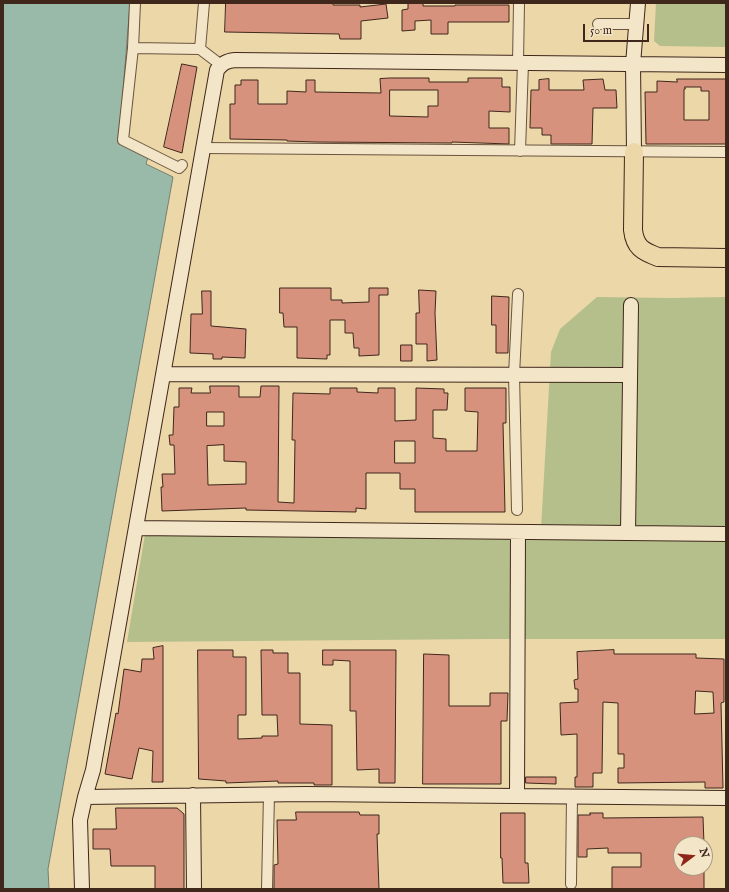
<!DOCTYPE html>
<html>
<head>
<meta charset="utf-8">
<style>
  body { margin:0 }
  #map { position:relative; width:729px; height:892px; overflow:hidden; background:#ecd7a9; font-family:"IM FELL English",serif }
  canvas { display:block }
  .frame { position:absolute; inset:0; border:4px solid #3f271c; pointer-events:none }
  .north { position:absolute; left:673px; top:836px; width:40px; height:40px; box-sizing:border-box; background:#f3e5c7; border:1px solid #ab9983; border-radius:50%; rotate:74deg; font-size:11px; font-weight:700; line-height:16px; text-align:center; color:#3f271c }
  .north::after { content:''; display:block; margin:auto; width:14px; height:18px; background:#8f2418; clip-path:polygon(50% 0,100% 100%,50% 72%,0 100%) }
  .scale { position:absolute; left:583px; top:24px; width:66px; height:18px; box-sizing:border-box; border:2px solid #3f271c; border-top:0; padding-left:5px; font-size:12px; line-height:14px; white-space:nowrap; color:#3f271c; -webkit-text-stroke:3px #f3e5c7; paint-order:stroke }
</style>
</head>
<body>
<div id="map">
<canvas width="729" height="892"></canvas>
<div class="frame"></div>
<div class="north">N</div>
<div class="scale">50 m</div>
</div>
<script>
const context = document.querySelector('canvas').getContext('2d');
context.lineJoin = 'round';
function paint(path, color) { context.fillStyle = color; context.fill(path, 'evenodd'); }
function stroke(path, color, width, dash) { context.strokeStyle = color; context.lineWidth = width; context.lineCap = dash ? 'butt' : 'round'; context.setLineDash(dash || []); context.stroke(path); }
paint(new Path2D(`
  M656 3H726V47L660 46 654 41Z
  M597 297 670 298 726 297V639H488L127 642 146 528 541 529 551 352 560 329Z`), '#b4bf8b');
const water = new Path2D(`
  M3 3H130L119 142 148 157 146 164 173 177 48 869 49 889H3Z`);
paint(water, '#99baa9');
stroke(water, '#757f71', 1);
const building = new Path2D(`
  M226 3H333V5H360V7L386 4 388 18 361 21V39H340L339 34 225 32Z
  M423 3V6H455V5H509V22H448V34H431V20L415 21V30L402 31V10L408 9V4Z
  M182 64 197 67 182 153 164 147Z
  M390 78H429V82H468V78H502V87H510V112L489 111V128H509V144L452 142V143L316 142 287 141V140L230 139V104H235V85H241V80H258V104H287V91L306 92V80H315V92L381 93 380 79ZM390 90H438V106H428V117L390 116Z
  M549 79V90H584L583 80 603 79 605 90H616L617 108H593L592 144H551V135H542V128H530L531 90H539V80Z
  M677 79H726V144H646L645 92H657V81L677 82ZM685 87H701V91H709V120H684V89H685Z
  M280 288H331V300H342V303L369 302V288H388V295H379V355L359 356V348H354L353 333H345V320H330V355H327V359L297 358V327H284L283 313H280Z
  M419 290 436 291 435 313 437 360 427 361V344H416V313H419Z
  M202 291H211V326L246 329 245 358 222 357V359H213V354L190 353 191 314H202Z
  M492 296 509 297 508 353H496V325H492Z
  M401 345H412V361H401Z
  M210 386H239V397H260L261 386H279L278 502 294 503 295 440H292L293 393 330 394V388H357V392L378 393V388H395V421L416 420V388L444 389V393H448L447 410H433V438L446 439V451H477L478 412 465 411V388H506V423H503L505 512H415V489H400V473H366V509L356 508V512L246 510V508L162 511 161 487H163L162 474H175L174 445H170L169 435H173L174 407H179V388H192L191 393H210ZM207 412H224V426H207ZM395 441H415V463H395ZM224 445V461L246 462V484L208 485 207 446Z
  M163 646V782H152L153 751 139 748 132 779 105 774 116 713 118 714 124 669 141 672 142 659H154L153 648Z
  M198 650H233V657H246V715H238V739L262 738V736H278L277 715H262L261 650H273V653H288V673H300V724L332 725V785H314V783H278V781L226 783V781L199 779Z
  M323 650H396L395 783H379V769L357 770 356 711H350V661L333 660V665H323Z
  M614 650V654H696V658L724 659V702L721 703 723 788H705V782L618 783V768H624V754H618V703L603 702 602 773H593V787H575V777H577V734L561 735 560 703 578 702V689H575L574 680 578 679 577 652ZM696 691 713 692 714 713 695 714Z
  M424 654 449 655V706H490V693H508L507 721H501V784H423Z
  M526 777H556V784L526 783Z
  M116 808H177L184 814V889H155V866H111L110 849H93V829H116Z
  M296 812H359L360 815H379V834H377L379 889H274V865L278 864 277 820H296Z
  M501 813H525V863H528L529 883H503L502 858H501Z
  M590 813H603V818L703 817 704 844H681V868H704V889H612V867H641V853H608V848L587 849V857H578V815H590Z`);
paint(building, '#d7927d');
stroke(building, '#3f271c', 1);
const street = new Path2D(`
  M135 3 133 48 123 140 179 168 182 165
  M204 3 200 49 221 65
  M598 24H636
  M133 48 200 49
  M518 63 519 3
  M203 148 726 152
  M520 151 523 63
  M517 510 514 375 518 294
  M571 884 572 796
  M267 889 269 794`);
const secondary = new Path2D(`
  M726 65 235 60C226 61 223 63 217 70L93 770 85 797 305 794 726 798
  M634 152 633 64 638 3
  M163 374 630 375
  M136 528 726 534
  M628 533 631 305
  M193 795 194 889
  M517 796 518 532
  M82 889 80 820 85 797`);
const highway = new Path2D(`
  M634 152 633 230C635 247 642 251 658 257L726 258`);
stroke(street, '#6a533f', 12);
stroke(secondary, '#3f271c', 16);
stroke(highway, '#3f271c', 20);
stroke(street, '#f3e5c7', 10);
stroke(secondary, '#f3e5c7', 14);
stroke(highway, '#ecd7a9', 18);
</script>
</body>
</html>
